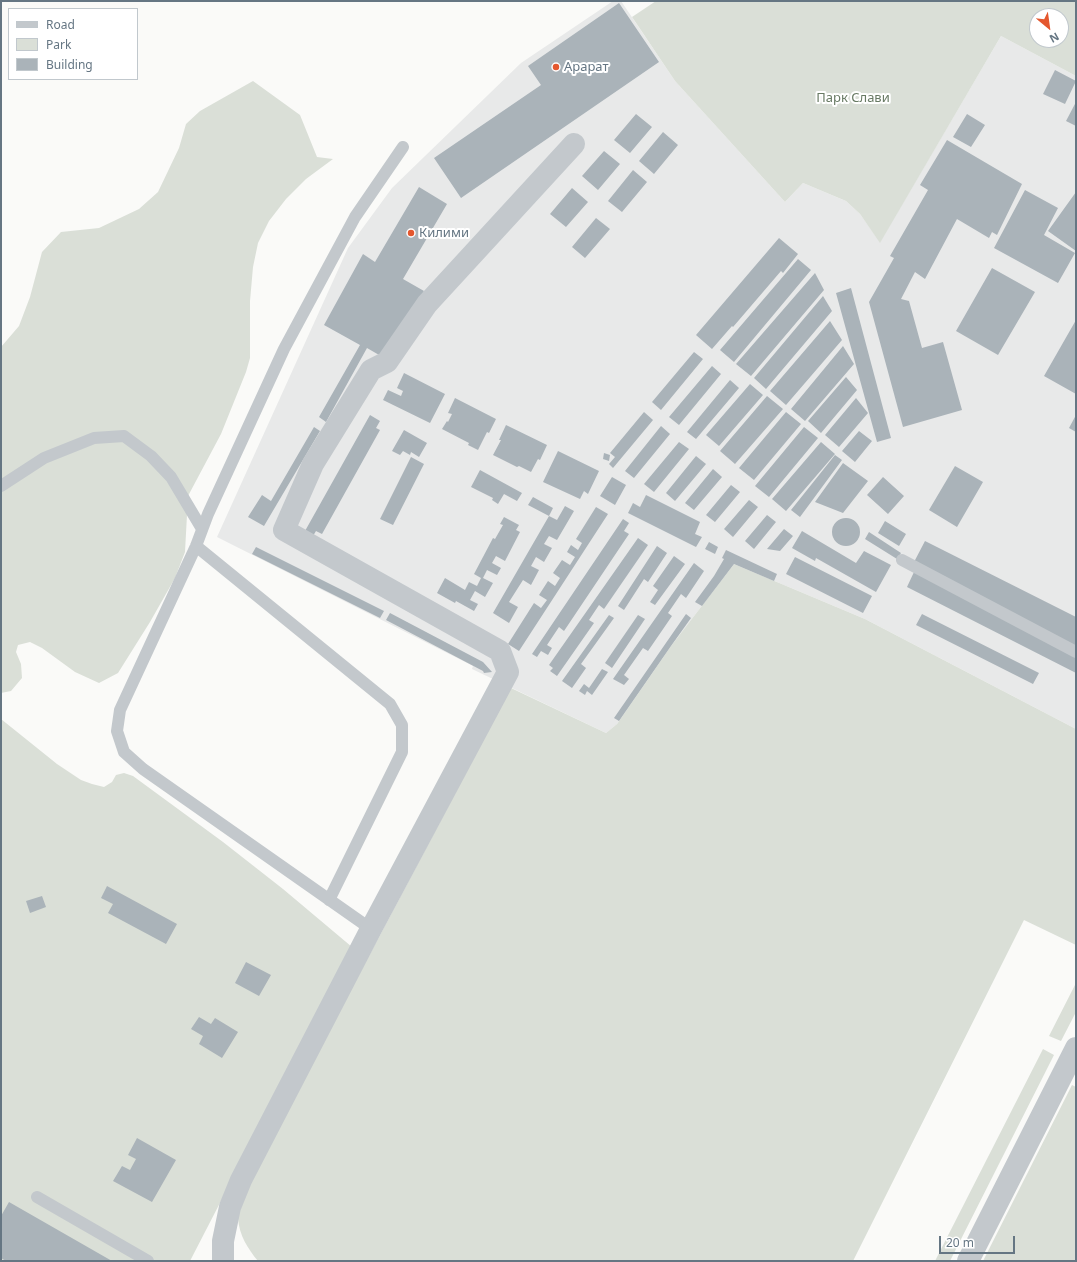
<!DOCTYPE html>
<html>
<head>
<meta charset="utf-8">
<style>
  body { margin:0 }
  #map { position:relative; width:1077px; height:1262px; overflow:hidden; background:#fafaf8; font-family:"Noto Sans",sans-serif }
  canvas { display:block }
  .frame { position:absolute; inset:0; border:2px solid #657683; pointer-events:none }
  .legend { position:absolute; left:8px; top:8px; width:130px; height:72px; box-sizing:border-box; background:#fff; border:1px solid #c1c8cd; margin:0; padding:5px 7px; list-style:none; font-size:12px; color:#657683 }
  .legend li { display:flex; align-items:center; gap:8px; height:20px }
  .legend b { width:20px; border:1px solid #c1c8cd }
  .north { position:absolute; left:1029px; top:8px; width:40px; height:40px; box-sizing:border-box; background:#fff; border:1px solid #c1c8cd; border-radius:50%; rotate:151deg; font-size:11px; font-weight:700; line-height:16px; text-align:center; color:#657683 }
  .north::after { content:''; display:block; margin:auto; width:14px; height:18px; background:#e4572e; clip-path:polygon(50% 0,100% 100%,50% 72%,0 100%) }
  .scale { position:absolute; left:939px; top:1236px; width:76px; height:18px; box-sizing:border-box; border:2px solid #657683; border-top:0; padding-left:5px; font-size:12px; line-height:14px; white-space:nowrap; color:#657683; -webkit-text-stroke:3px #fff; paint-order:stroke }
</style>
</head>
<body>
<div id="map">
<canvas width="1077" height="1262"></canvas>
<div class="frame"></div>
<ul class="legend">
<li><b style="height:5px;background:#c3c8cc"></b>Road</li>
<li><b style="height:11px;background:#dadfd7"></b>Park</li>
<li><b style="height:11px;background:#aab3b9"></b>Building</li>
</ul>
<div class="north">N</div>
<div class="scale">20 m</div>
</div>
<script>
const context = document.querySelector('canvas').getContext('2d');
context.lineJoin = 'round';
function paint(path, color) { context.fillStyle = color; context.fill(path, 'evenodd'); }
function stroke(path, color, width, dash) { context.strokeStyle = color; context.lineWidth = width; context.lineCap = dash ? 'butt' : 'round'; context.setLineDash(dash || []); context.stroke(path); }
function drawText(font, color, halo, rows, align = 'center') {
  context.font = font + ' "Noto Sans",sans-serif'; context.lineWidth = 4; context.setLineDash([]); context.textBaseline = 'middle'; context.strokeStyle = halo; context.fillStyle = color; for (const [text, x, y, turn = 0] of rows) {
    context.save(); context.translate(x, y); context.rotate((+turn || 0) * Math.PI / 180); context.textAlign = isNaN(turn) ? turn : align; if (halo) context.strokeText(text, 0, 0); context.fillText(text, 0, 0); context.restore();
  }
}
paint(new Path2D(`
  M613 1H621L675 81 785 202 803 183 846 201 860 214 880 242 1001 36 1076 76V729L865 619 734 564 671 646 617 724 606 733 472 669 473 666 217 537 348 248 392 188 521 63Z`), '#e8e9e9');
paint(new Path2D(`
  M656 1H1076V76L1001 36 880 243 860 214 846 201 803 183 785 202 675 81 632 17ZM1037 16H1061V40H1037Z
  M253 81 300 115 317 157 333 159 306 179 286 199 269 221 258 243 253 267 250 301V358L246 372 221 434 188 496 185 552 175 578 150 622 118 673 99 683 75 672 42 648 30 642 18 645 16 652 21 664 22 678 11 691 1 693V347L19 326 30 297 42 252 61 232 99 228 139 209 158 192 179 148 186 124 200 111Z
  M734 564 865 619 1076 729V945L1024 920 853 1261H258C248 1249 239 1235 238 1218 238 1210 246 1193 248 1184L511 688 606 733 617 724 671 646Z
  M1 719 57 764 81 780 92 784 104 787 112 782 116 775 124 773 133 776 223 842 283 889 352 947 190 1261H1Z
  M1076 983V1012L1061 1041 1049 1036Z
  M1043 1049 1054 1055 950 1261H935Z
  M1072 1085 1076 1087V1261H983Z`), '#dadfd7');
paint(new Path2D(`
  M619 3 659 62 461 198 434 158 541 85 528 66Z
  M1055 70 1076 81 1065 104 1043 94Z
  M1076 102V126L1066 121Z
  M636 114 652 127 630 153 614 140Z
  M967 114 985 125 971 147 953 137Z
  M663 132 678 145 654 174 639 161Z
  M947 140 1022 184 997 235 992 232 989 238 957 219 925 279 915 272 901 299 909 301 922 348 943 342 962 410 903 427 869 302 894 258 890 256 928 190 920 185Z
  M604 151 620 164 598 190 582 176Z
  M633 170 647 182 622 212 608 201Z
  M419 187 447 204 403 279 424 291 386 359 367 348 326 422 319 417 360 345 324 325 363 254 375 262Z
  M572 188 588 202 566 227 550 214Z
  M1025 190 1058 208 1044 235 1075 253 1058 283 994 248Z
  M1076 192V251L1048 231Z
  M596 218 610 229 585 258 572 247Z
  M779 238 798 254 783 273 781 271 733 327 732 326 712 349 696 335Z
  M798 259 811 270 734 362 720 350Z
  M992 268 1035 292 998 355 956 331Z
  M815 273 824 290 751 376 736 364Z
  M851 288 891 438 877 442 836 293Z
  M823 296 832 311 766 389 754 378Z
  M1076 320V394L1044 376Z
  M830 321 842 340 786 405 770 391Z
  M843 346 854 364 805 421 791 409Z
  M694 352 703 359 661 410 652 402Z
  M712 366 721 374 679 425 669 417Z
  M404 373 445 394 430 423 383 400 388 390 401 396 403 391 397 388Z
  M846 377 857 390 821 433 808 421Z
  M730 380 739 388 696 439 687 432Z
  M750 384 763 395 719 446 706 435Z
  M767 396 783 409 735 464 720 451Z
  M455 398 496 419 489 433 487 432 478 450 468 445 469 443 442 429 447 421 448 422 452 414 448 413Z
  M856 398 868 413 839 447 825 435Z
  M644 412 653 420 613 468 609 464 615 457 610 453Z
  M786 412 801 424 754 480 739 468Z
  M370 415 380 421 376 428 380 430 322 534 316 531 313 536 305 531Z
  M1076 415V432L1069 428Z
  M506 425 547 445 540 460 538 459 531 472 519 466 517 467 493 455 501 440H499Z
  M661 426 670 434 634 478 625 471Z
  M314 427 320 431 264 526 248 517 262 495 271 501Z
  M804 427 818 438 769 497 755 486Z
  M404 430 427 443 419 457 411 452 410 455 403 451 400 455 392 451Z
  M859 431 872 441 855 462 842 451Z
  M679 442 689 449 654 492 644 484Z
  M821 442 835 454 786 511 772 499Z
  M558 451 599 471 588 494 584 491 580 499 543 482Z
  M604 453 610 455 609 461 603 459Z
  M835 455 842 460 800 517 791 510Z
  M696 456 706 464 675 501 666 493Z
  M411 457 424 464 393 525 380 519Z
  M843 463 868 481 843 513 815 502Z
  M955 466 983 482 957 527 929 510Z
  M713 469 722 477 694 510 685 503Z
  M480 470 522 493 517 501 504 494 498 504 492 500 493 498 471 487Z
  M612 477 626 485 615 505 600 496Z
  M883 477 904 496 888 514 867 495Z
  M731 485 740 492 715 522 706 515Z
  M646 495 700 522 695 534 702 537 696 547 628 513 633 503 640 507Z
  M533 497 553 508 549 516 528 505Z
  M749 500 758 507 733 537 724 529Z
  M565 506 574 511 557 540 549 536 544 544 552 548 544 562 536 557 531 566 539 570 531 585 523 580 509 602 518 607 509 623 493 613 549 516 557 520Z
  M596 507 608 514 519 651 508 644 534 603 541 608 547 600 539 595 548 581 555 586 560 578 553 573 562 560 570 565 575 557 567 552 571 545 578 550 582 543 576 539Z
  M767 515 776 522 754 549 745 541Z
  M504 517 519 525 516 530 520 532 505 561 496 556 492 563 501 568 497 575 487 570 483 578 493 583 485 597 475 591 470 600 478 604 474 611 456 601 455 603 437 593 445 578 465 590 469 582 477 586 481 578 474 574 493 538 495 539 503 525 500 524Z
  M832 532a14 14 0 1 1 28 0a14 14 0 1 1-28 0Z
  M623 519 629 523 624 531 629 534 564 631 559 627 547 645 552 648 548 655 541 651 537 657 532 654Z
  M885 521 906 534 899 546 878 533Z
  M784 529 793 536 780 551 767 549Z
  M802 531 856 563 864 551 891 565 876 592 816 558 815 561 792 548Z
  M869 532 901 553 897 559 865 539Z
  M638 538 648 545 604 609 599 605 589 620 594 623 557 676 550 671 553 668 549 665Z
  M925 541 1076 617V646L913 564Z
  M709 542 718 547 715 554 705 549Z
  M657 546 667 553 648 582 644 579 624 610 618 606Z
  M256 547 384 611 380 618 252 554Z
  M726 550 777 574 774 581 734 564 702 606 695 602 714 576 724 559 722 558Z
  M674 556 685 564 655 605 650 602 658 590 653 586Z
  M795 557 872 596 863 613 786 574Z
  M694 563 704 571 686 598 681 594 668 613 672 616 648 651 643 648 624 675 629 679 624 685 613 679Z
  M914 572 1076 654V673L907 587Z
  M390 613 483 662 492 672 484 673 483 671 386 620Z
  M686 614 691 618 671 646 619 721 614 718Z
  M922 614 1039 673 1033 684 916 625Z
  M609 615 614 618 581 664 586 668 572 688 562 681Z
  M638 615 645 619 612 668 605 663Z
  M602 669 608 672 592 695 587 691 585 695 579 691 584 684 589 688Z
  M107 886 177 924 166 944 108 913 113 904 101 898Z
  M42 896 46 907 30 913 26 901Z
  M246 962 271 975 259 996 235 983Z
  M199 1017 211 1024 215 1018 238 1032 222 1058 199 1044 203 1036 191 1029Z
  M137 1138 176 1160 152 1202 113 1181 122 1166 130 1170 136 1159 128 1155Z
  M9 1202 112 1261H6L1 1258V1216Z`), '#aab3b9');
stroke(new Path2D(`
  M1 486 44 458 94 438 124 436 151 456 171 477 202 529
  M196 546 390 704 402 725V752L329 900
  M902 560 1076 652
  M371 929 143 769 124 752 117 731 120 710 196 546 208 514 284 349 355 217 403 147
  M37 1197 148 1261`), '#c3c8cc', 12);
stroke(new Path2D(`
  M223 1261V1241L230 1207 241 1180 371 929 508 672 500 651 284 530 313 464 371 370 387 362 427 304 574 144
  M968 1261 1076 1048`), '#c3c8cc', 22);
for (const [x, y, r, color] of [
  [556,67,4,"#e4572e"],
  [411,233,4,"#e4572e"]
]) { const dot = new Path2D(); dot.arc(x, y, r, 0, 2 * Math.PI); context.fillStyle = color; context.fill(dot); stroke(dot, '#fff', 1.5); }
drawText('13px', '#657683', '#fff', [
  ["Арарат",564,67],
  ["Килими",419,233]
], 'left');
drawText('13px', '#687a64', '#fff', [
  ["Парк Слави",853,98]
]);
</script>
</body>
</html>
